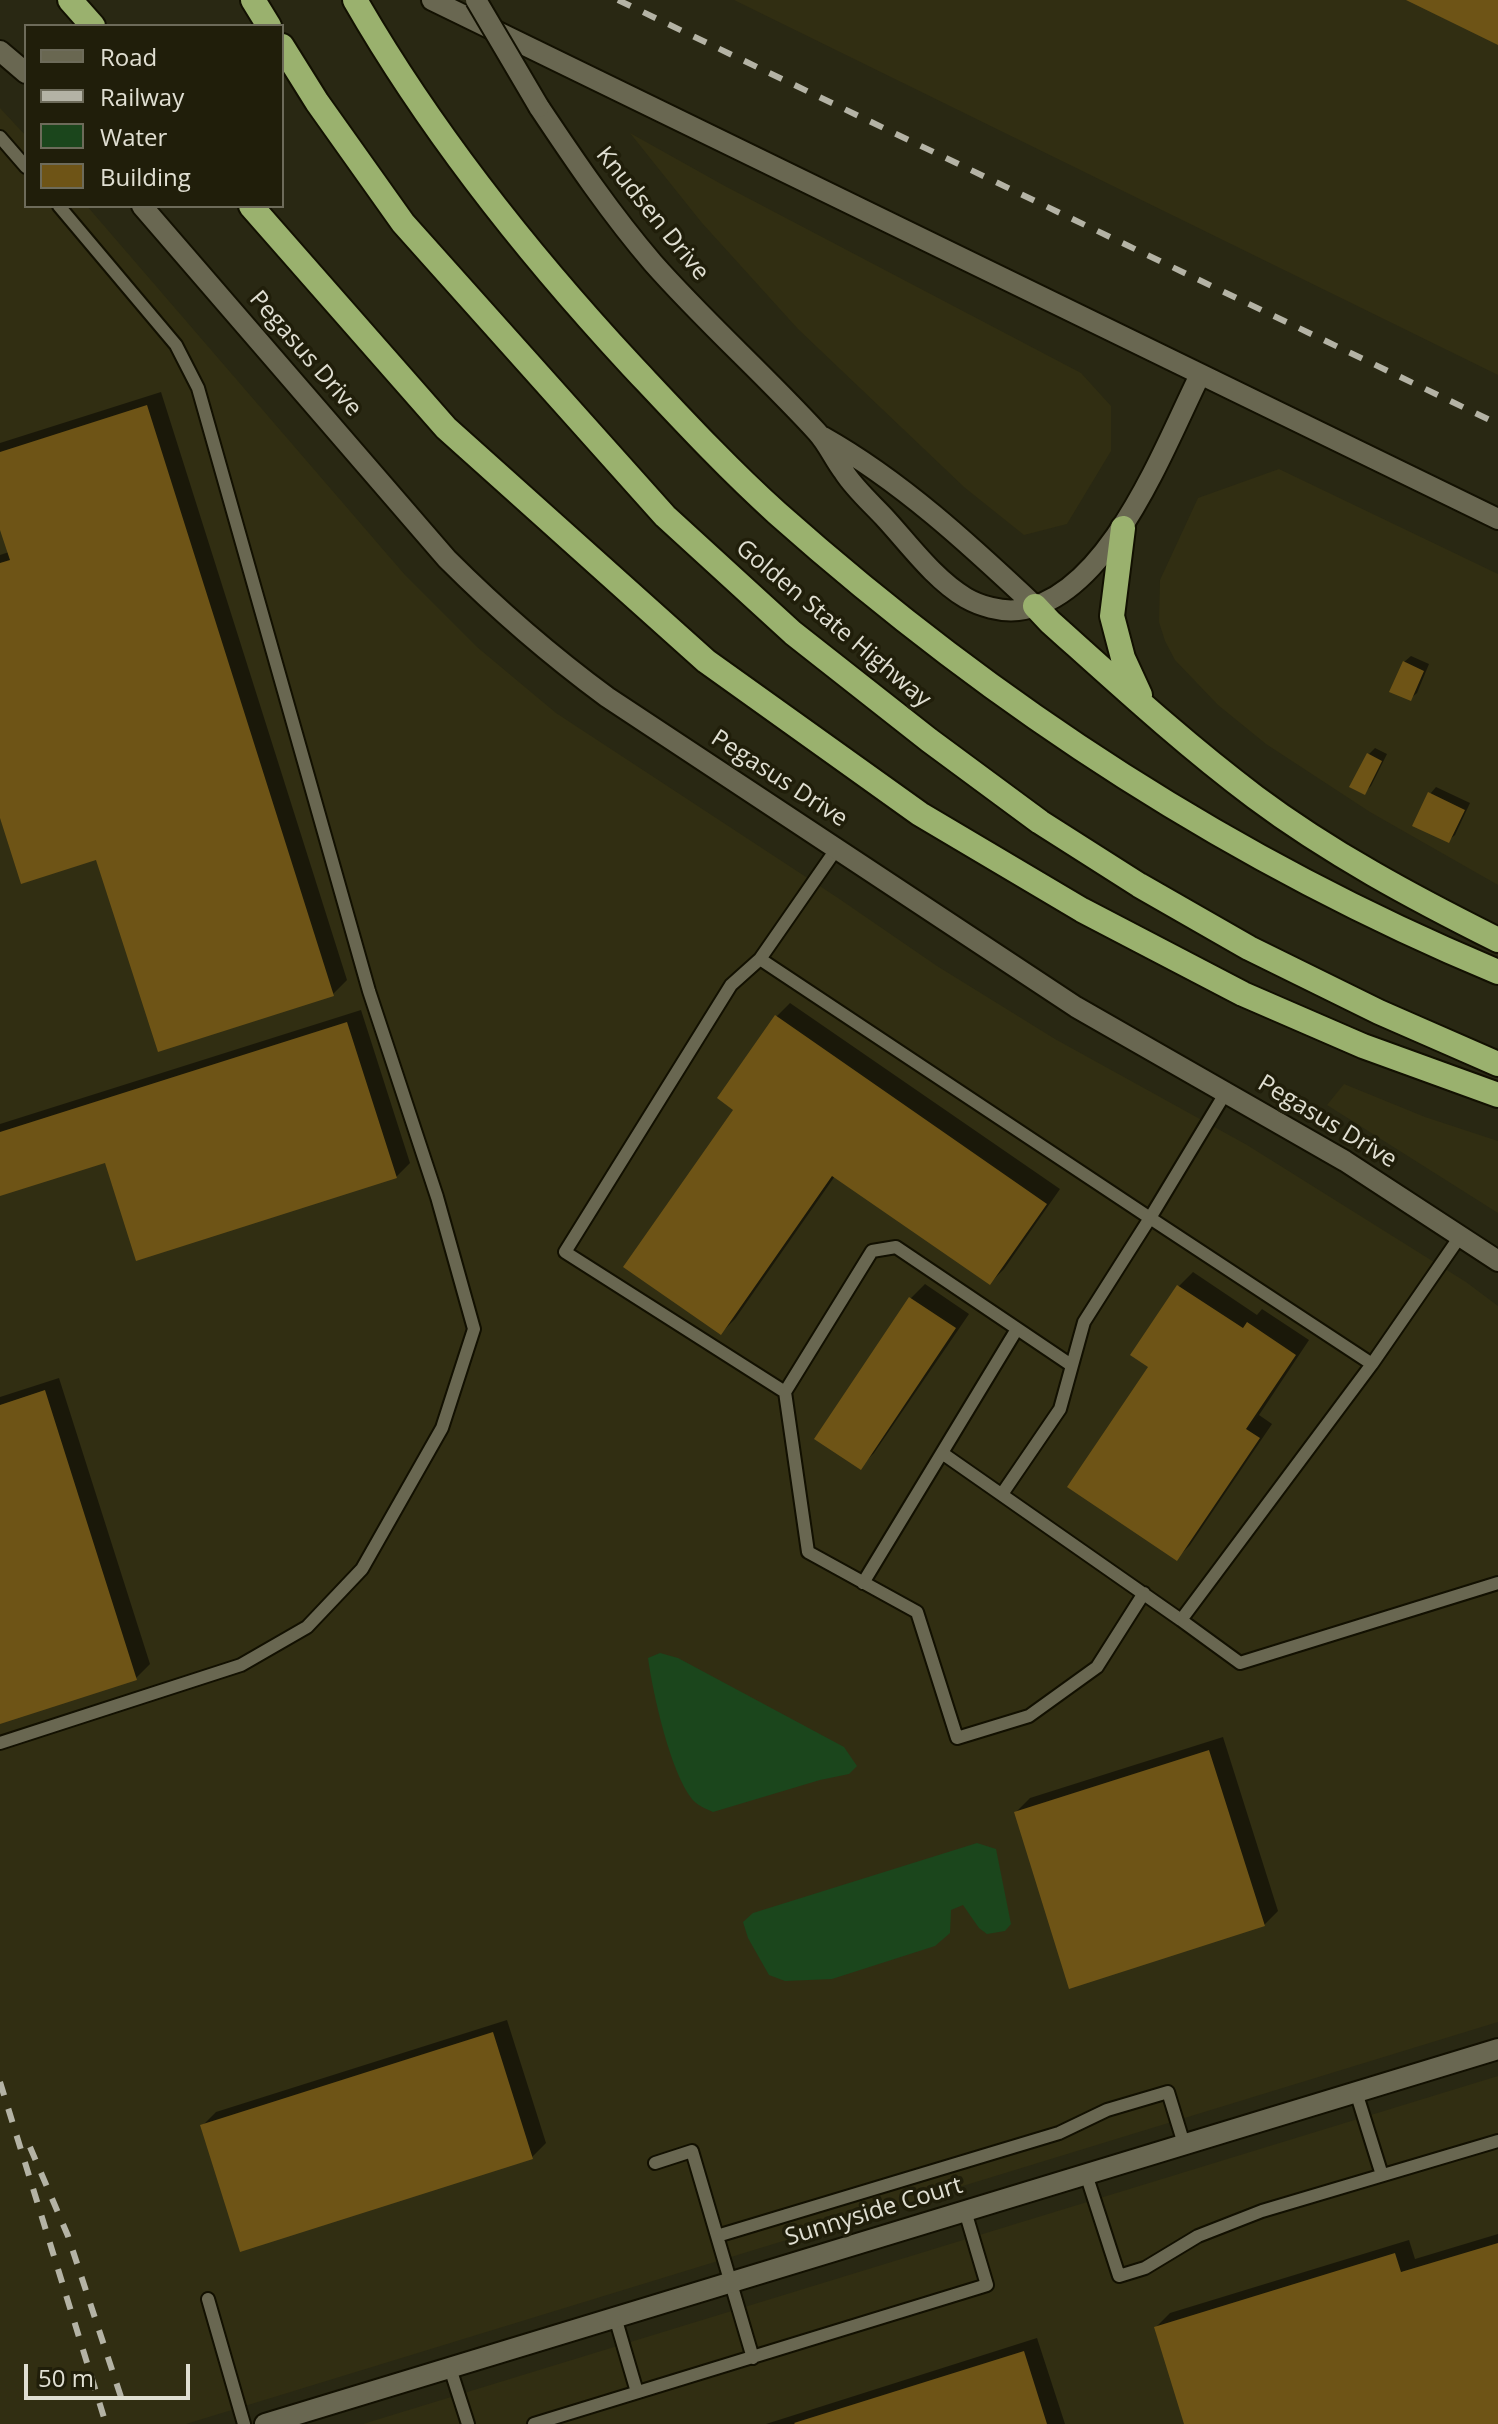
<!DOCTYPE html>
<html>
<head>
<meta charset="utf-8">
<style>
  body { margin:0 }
  #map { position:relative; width:1498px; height:2424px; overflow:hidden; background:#292813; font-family:"Open Sans",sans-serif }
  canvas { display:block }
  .legend { position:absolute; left:24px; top:24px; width:260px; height:184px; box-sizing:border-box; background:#201e0a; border:2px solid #6d6b5a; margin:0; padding:10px 14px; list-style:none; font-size:24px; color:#e0dfd2 }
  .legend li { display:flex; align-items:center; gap:16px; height:40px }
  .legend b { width:40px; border:2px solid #6d6b5a }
  .scale { position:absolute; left:24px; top:2364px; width:166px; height:36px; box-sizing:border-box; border:4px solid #e0dfd2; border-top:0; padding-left:10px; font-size:24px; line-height:28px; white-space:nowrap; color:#e0dfd2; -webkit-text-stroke:6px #201e0a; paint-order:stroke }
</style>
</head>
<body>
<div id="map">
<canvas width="1498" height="2424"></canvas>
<ul class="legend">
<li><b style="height:10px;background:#696751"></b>Road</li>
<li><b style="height:10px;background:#b4b3a5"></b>Railway</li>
<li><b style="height:22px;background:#1b461c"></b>Water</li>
<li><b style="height:22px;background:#6e5416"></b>Building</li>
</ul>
<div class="scale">50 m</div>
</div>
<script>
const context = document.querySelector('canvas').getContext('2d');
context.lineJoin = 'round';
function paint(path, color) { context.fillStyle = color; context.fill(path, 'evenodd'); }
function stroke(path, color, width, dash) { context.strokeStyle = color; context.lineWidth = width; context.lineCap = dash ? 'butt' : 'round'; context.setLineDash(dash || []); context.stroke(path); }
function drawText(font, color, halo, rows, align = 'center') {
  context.font = font + ' "Open Sans",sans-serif'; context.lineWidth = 7; context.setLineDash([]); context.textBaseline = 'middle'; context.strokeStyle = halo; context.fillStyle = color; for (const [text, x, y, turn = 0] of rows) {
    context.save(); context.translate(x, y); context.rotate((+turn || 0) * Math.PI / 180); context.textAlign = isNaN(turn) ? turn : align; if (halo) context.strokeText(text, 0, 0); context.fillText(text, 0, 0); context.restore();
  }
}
paint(new Path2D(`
  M734 0H1498V375Z
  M0 108 26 136V206H87L405 575 477 647 556 713 838 898 937 966 1055 1039 1247 1145 1466 1282 1498 1306V2022L186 2424H0Z
  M630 133 723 185 1081 373 1111 406V451L1067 524 1024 535 964 487 798 329 702 223Z
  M1279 469 1498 574V885L1370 812 1266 744 1218 705 1175 660 1165 641 1159 622 1160 580 1198 498Z
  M1344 1084 1425 1117 1498 1141V1213L1327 1105Z
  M1498 2076V2424H363Z`), '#312e12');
paint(new Path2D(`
  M660 1653 678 1658 844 1747 857 1766 849 1774 820 1780 713 1812C706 1809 697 1805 692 1799 670 1771 653 1694 648 1658Z
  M977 1843 996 1849 1011 1924 1005 1931 987 1934 979 1928 963 1905 951 1910 950 1933 935 1946 832 1979 785 1981 769 1975 748 1938 743 1922 753 1913Z`), '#1b461c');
paint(new Path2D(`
  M161 392 347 980 333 994 98 858 0 811V555L9 552 0 523V443Z
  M1411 656 1429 664 1417 693 1410 699 1404 662Z
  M1375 748 1387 754 1371 786 1364 793 1368 755Z
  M1436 787 1470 803 1455 835 1448 841 1430 794Z
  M790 1003 1060 1189 1004 1269 990 1283 835 1176 735 1319 721 1333 735 1109 776 1017Z
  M361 1010 410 1163 396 1177 106 1161 0 1194V1124Z
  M1193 1272 1257 1315 1262 1309 1309 1340 1259 1415 1272 1424 1190 1545 1176 1559 1151 1366 1133 1354 1179 1286Z
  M925 1284 969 1314 874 1453 860 1467 911 1298Z
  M59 1378 150 1664 136 1678 0 1722V1397Z
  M1223 1737 1278 1911 1264 1925 1016 1812 1030 1798Z
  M507 2020 546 2143 532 2157 202 2126 216 2112Z
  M1498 2234V2424H1186L1156 2327 1170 2313 1409 2240 1415 2259Z
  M1037 2338 1065 2424H766Z`), '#0007');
paint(new Path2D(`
  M1406 0H1498V45Z
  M147 405 334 996 158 1052 96 860 21 884 0 818V563L10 560 0 530V452Z
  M1403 661 1424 671 1411 701 1389 692Z
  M1367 753 1382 761 1365 795 1349 787Z
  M1428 792 1465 810 1449 843 1412 826Z
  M775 1015 1047 1204 990 1285 832 1176 721 1335 623 1267 733 1110 717 1098Z
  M347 1022 397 1178 136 1261 105 1163 0 1196V1132Z
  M1177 1285 1243 1328 1247 1322 1296 1355 1246 1429 1260 1438 1177 1561 1067 1487 1148 1367 1130 1355Z
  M909 1297 956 1328 861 1470 814 1439Z
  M45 1390 137 1680 0 1724V1405Z
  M1209 1750 1265 1926 1069 1989 1014 1812Z
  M493 2032 533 2159 240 2252 200 2125Z
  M1498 2243V2424H1184L1154 2327 1395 2253 1401 2272Z
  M1024 2351 1047 2424H795L794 2423Z`), '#6e5416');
const service = new Path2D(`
  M0 137 26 167
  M837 848 760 959 1150 1218 1226 1092
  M760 959 731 985 565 1252 785 1392
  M1372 1364 1181 1620 1240 1663 1498 1583
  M1071 1365 896 1247 872 1251 785 1392 808 1552 917 1612 957 1738 1029 1716 1097 1667 1144 1593
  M942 1453 1181 1620
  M1002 1494 1060 1409 1084 1322 1150 1218 1372 1364 1461 1235
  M863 1583 1017 1329
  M0 1743 241 1665 307 1627 362 1569 442 1428 474 1329 437 1197 369 991 198 388 176 345 59 206
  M1356 2092 1382 2175
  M655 2163 692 2151 717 2236
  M1086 2174 1119 2276 1145 2268 1198 2236 1262 2211 1498 2141
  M208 2299 244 2424
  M615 2317 637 2392
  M753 2358 717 2236 1059 2133 1107 2110 1168 2092 1184 2144
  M450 2368 468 2424
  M534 2424 987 2285 965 2211`);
const minor = new Path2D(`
  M265 2424 1498 2049`);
const tertiary = new Path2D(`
  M432 0 1498 519
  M0 51 26 73
  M539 107C575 161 611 214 653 263 705 322 764 374 817 432 828 444 834 459 844 472 855 489 871 503 884 517 909 544 934 579 966 598 980 606 1001 612 1018 610 1108 599 1164 447 1200 375
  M142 206 447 559C497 609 550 655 607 697L1076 1007 1345 1161 1498 1261
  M823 437C901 481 969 544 1035 606`);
const motorway = new Path2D(`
  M70 0 93 26
  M253 0 269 26
  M355 0C431 132 528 254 632 366 679 416 726 467 777 513 993 705 1232 861 1498 972
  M282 46 317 102 403 223 665 516 793 633 929 740 1040 822 1139 885 1249 948 1379 1012 1498 1064
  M251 206 446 428 706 661 920 814 1082 910 1243 994 1363 1046 1498 1095
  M1123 528 1112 616 1123 658 1140 695
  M1035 606 1050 622C1117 682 1183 743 1255 797 1330 853 1414 898 1498 940`);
stroke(service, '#121001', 16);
stroke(minor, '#121001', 24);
stroke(tertiary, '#121001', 24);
stroke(motorway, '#121001', 28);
stroke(service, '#696751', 12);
stroke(minor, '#696751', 20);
stroke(tertiary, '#696751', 20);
stroke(motorway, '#9ab16e', 24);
stroke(new Path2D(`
  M618 0 1498 424
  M0 2082 106 2424
  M30 2147 68 2236 121 2397`), '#b4b3a5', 6, [14, 14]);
const tertiaryBridge = new Path2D(`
  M476 0 539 107`);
stroke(tertiaryBridge, '#121001', 24, []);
stroke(tertiaryBridge, '#696751', 20);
drawText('24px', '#e0dfd2', '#201e0a', [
  ["Knudsen Drive",652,214,51],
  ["Pegasus Drive",305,354,49],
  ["Golden State Highway",833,624,40],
  ["Pegasus Drive",779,779,33],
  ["Pegasus Drive",1327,1122,31],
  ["Sunnyside Court",874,2212,-17]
]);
</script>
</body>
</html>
